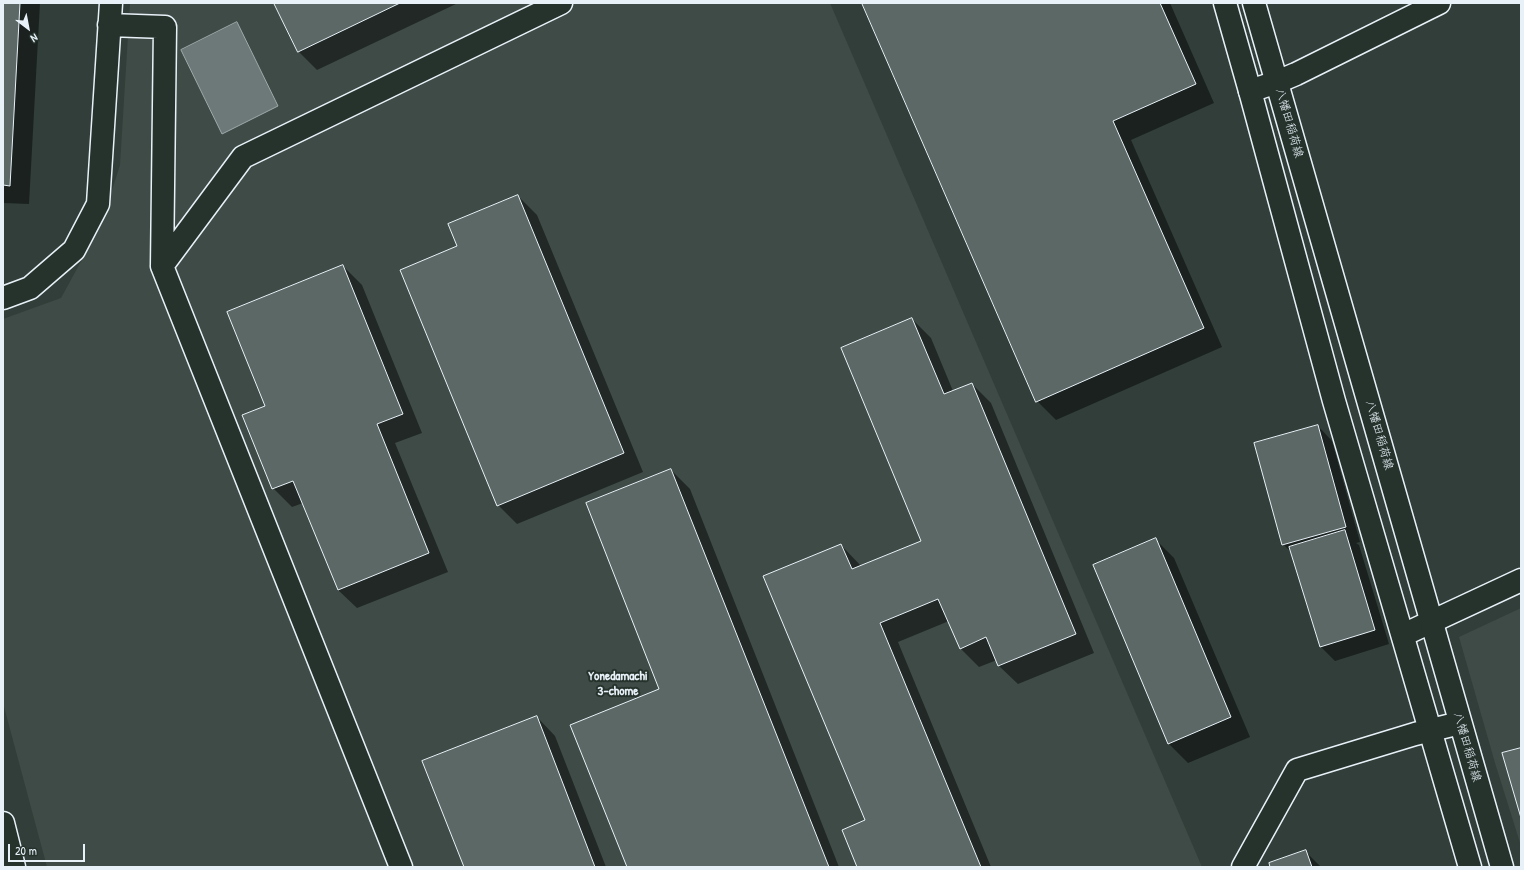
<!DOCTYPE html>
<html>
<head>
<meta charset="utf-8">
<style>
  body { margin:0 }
  #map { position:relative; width:1524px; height:870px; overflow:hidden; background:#323e39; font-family:"Patrick Hand",sans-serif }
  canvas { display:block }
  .frame { position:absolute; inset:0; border:4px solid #e8f1f8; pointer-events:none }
  .north { position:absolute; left:8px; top:8px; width:40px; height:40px; -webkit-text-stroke:3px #26332d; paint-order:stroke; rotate:148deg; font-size:11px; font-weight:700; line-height:16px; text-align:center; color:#e8f1f8 }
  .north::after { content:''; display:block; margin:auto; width:14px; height:18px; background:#e8f1f8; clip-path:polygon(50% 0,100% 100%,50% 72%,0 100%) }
  .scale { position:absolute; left:8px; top:844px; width:77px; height:18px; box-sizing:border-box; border:2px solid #e8f1f8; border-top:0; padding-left:5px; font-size:12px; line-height:14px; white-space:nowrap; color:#e8f1f8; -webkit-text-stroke:3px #26332d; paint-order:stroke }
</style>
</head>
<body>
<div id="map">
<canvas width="1524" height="870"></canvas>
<div class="frame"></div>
<div class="north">N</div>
<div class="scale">20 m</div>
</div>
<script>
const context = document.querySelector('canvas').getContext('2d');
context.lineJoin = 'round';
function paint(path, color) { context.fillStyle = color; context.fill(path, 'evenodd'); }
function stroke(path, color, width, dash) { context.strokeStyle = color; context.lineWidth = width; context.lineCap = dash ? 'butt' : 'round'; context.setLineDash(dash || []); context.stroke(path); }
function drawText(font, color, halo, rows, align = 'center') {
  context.font = font + ' "Patrick Hand","Klee One",sans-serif'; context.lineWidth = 4; context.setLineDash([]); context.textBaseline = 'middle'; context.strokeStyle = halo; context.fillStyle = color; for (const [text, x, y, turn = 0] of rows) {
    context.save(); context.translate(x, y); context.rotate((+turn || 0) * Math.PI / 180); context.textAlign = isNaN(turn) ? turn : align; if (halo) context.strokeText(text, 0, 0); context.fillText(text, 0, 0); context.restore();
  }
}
paint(new Path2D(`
  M130 3H830L1202 867H47L3 703V319L61 298 101 225 120 165Z
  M1521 608V846L1495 763 1459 637Z`), '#3f4b46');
const water = new Path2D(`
  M237 22 278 106 222 134 181 50Z`);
paint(water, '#6d7978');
stroke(water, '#9ea9ab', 1);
paint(new Path2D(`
  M3 3H40L29 204 3 203Z
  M275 3H458L317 70 298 51Z
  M863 3H1170L1214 103 1131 140 1222 347 1056 420 1037 401Z
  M518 196 537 215 643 472 517 524 498 505 459 247Z
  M343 266 362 285 422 433 395 443 448 572 357 608 338 590 303 503 292 507 273 488 266 406Z
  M912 319 931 338 953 391 972 384 991 403 1094 653 1018 684 999 666 997 660 979 667 960 648 949 621 898 642 991 867H858L866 821 841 545 861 566 922 541Z
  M1318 426 1332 441 1360 542 1356 543 1359 545 1389 644 1335 661 1320 646 1292 553 1283 544Z
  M671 470 690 489 839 867H628L660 690Z
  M1155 539 1174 558 1250 737 1188 763 1169 744 1094 566Z
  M537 717 555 736 606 867H465Z
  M1306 852 1321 867H1271Z`), '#0007');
const building = new Path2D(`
  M3 3H20L10 186 3 185Z
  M274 3H400L298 52Z
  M862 3H1160L1196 84 1113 121 1204 328 1036 402Z
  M518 195 624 453 497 506 400 270 457 246 448 224Z
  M343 265 403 414 377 424 429 553 338 590 293 481 272 489 242 415 265 406 227 312Z
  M912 318 944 394 972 383 1076 634 998 666 986 637 960 649 938 599 880 623 981 867H857L842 830 865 820 763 576 841 544 852 569 921 541 841 348Z
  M1318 425 1346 527 1282 545 1254 443Z
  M671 469 829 867H627L570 725 659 689 586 503Z
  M1345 530 1375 630 1320 647 1289 547Z
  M1156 538 1231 717 1168 744 1093 565Z
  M537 716 595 867H464L422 761Z
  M1521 748V818L1502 753Z
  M1306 850 1312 867H1270L1269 863Z`);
paint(building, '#5c6865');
stroke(building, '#e8f1f8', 1);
const minor = new Path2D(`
  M109 25 165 27 162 266
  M1250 91 1277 82 1296 74 1439 3
  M3 298 30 288 74 250 98 204 111 3
  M1403 635 1521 580
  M3 823 14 867
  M401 867 162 266 243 157 561 3
  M1243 867 1297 770 1415 734 1460 723`);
const major = new Path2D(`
  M1225 3 1250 91 1334 401 1470 867
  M1254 3 1502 867`);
stroke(minor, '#e8f1f8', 25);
stroke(major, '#e8f1f8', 25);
stroke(minor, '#26332d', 22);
stroke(major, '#26332d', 22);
drawText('12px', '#e8f1f8', '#26332d', [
  ["八幡田稲荷線",1289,123,74],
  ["八幡田稲荷線",1379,435,74],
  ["八幡田稲荷線",1467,747,74]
]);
drawText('bold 13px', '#e8f1f8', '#26332d', [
  ["Yonedamachi",618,677],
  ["3-chome",618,692]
]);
</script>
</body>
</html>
